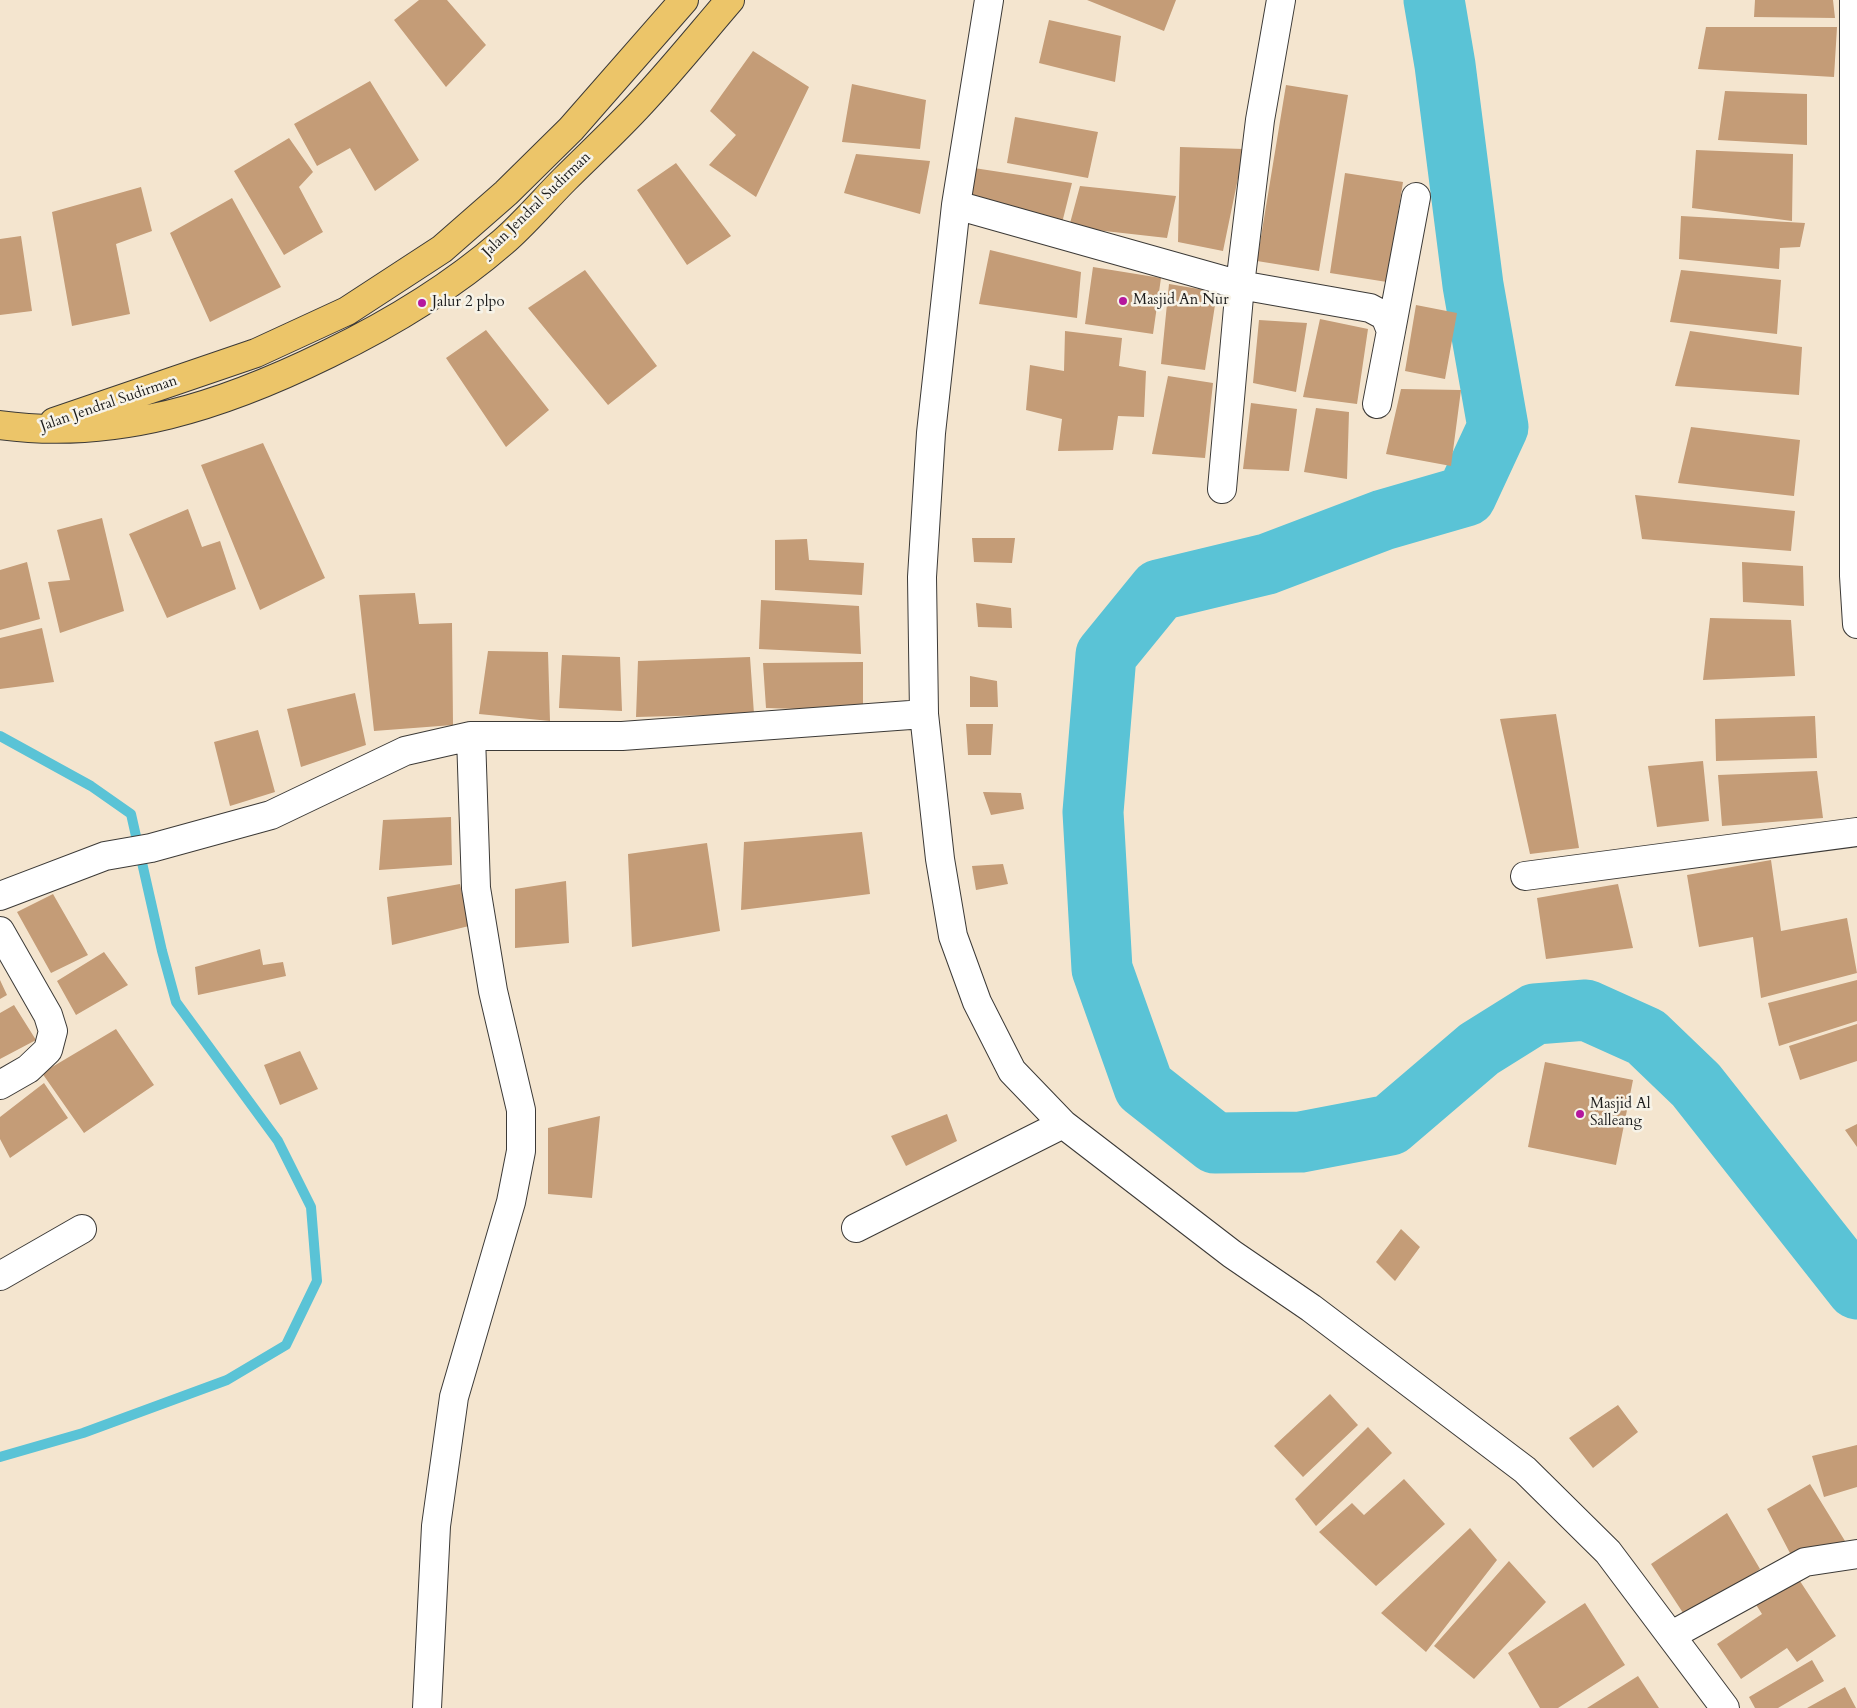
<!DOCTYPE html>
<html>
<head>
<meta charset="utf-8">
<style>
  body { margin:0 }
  canvas { display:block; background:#f4e5cf }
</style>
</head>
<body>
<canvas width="1857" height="1708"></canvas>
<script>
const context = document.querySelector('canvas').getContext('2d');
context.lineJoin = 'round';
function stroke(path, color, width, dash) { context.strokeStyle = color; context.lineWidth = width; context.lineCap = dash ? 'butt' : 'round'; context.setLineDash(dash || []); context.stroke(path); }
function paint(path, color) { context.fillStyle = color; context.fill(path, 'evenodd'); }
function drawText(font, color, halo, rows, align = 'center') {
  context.font = font + ' Cardo,serif'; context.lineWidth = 5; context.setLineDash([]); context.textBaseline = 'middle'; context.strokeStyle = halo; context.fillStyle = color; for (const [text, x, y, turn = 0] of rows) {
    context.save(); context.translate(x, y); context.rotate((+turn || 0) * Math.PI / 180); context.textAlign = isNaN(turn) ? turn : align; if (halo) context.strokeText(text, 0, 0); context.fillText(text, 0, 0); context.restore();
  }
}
stroke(new Path2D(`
  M0 736 91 786 131 814 162 951 176 1002 278 1141 311 1207 317 1281 286 1345 227 1380 83 1433 0 1457`), '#5ac3d6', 10);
stroke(new Path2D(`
  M1434 0 1445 65 1473 285 1498 427 1466 496 1383 520 1267 564 1159 590 1106 655 1093 812 1102 969 1144 1087 1215 1143 1301 1142 1390 1125 1479 1049 1535 1014 1586 1010 1646 1037 1696 1085 1857 1289`), '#5ac3d6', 61);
paint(new Path2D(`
  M419 0H447L486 45 446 87 394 20Z
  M1087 0H1176L1164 31Z
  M1755 0H1833L1835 18 1754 17Z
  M1049 20 1121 36 1115 82 1039 63Z
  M1706 27H1837L1834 77 1698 69Z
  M753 51 809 87 756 197 709 165 736 135 710 111Z
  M370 81 419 160 375 191 350 148 317 166 294 124Z
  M852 84 926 100 920 149 842 142Z
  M1286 85 1348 95 1319 271 1257 261Z
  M1725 91 1807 94V145L1718 140Z
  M1015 117 1098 132 1088 178 1007 163Z
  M289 138 313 172 299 187 323 232 284 255 234 171Z
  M1180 147 1244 149 1223 251 1178 242Z
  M1696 150 1793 154 1792 221 1692 208Z
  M856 154 930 161 920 214 844 193Z
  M676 163 731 236 687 265 637 190Z
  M974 168 1072 183 1062 223 971 209Z
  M1345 173 1403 182 1387 282 1330 273Z
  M1080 186 1176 196 1167 238 1069 227Z
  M141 187 152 231 116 244 130 314 72 326 52 212Z
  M232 198 281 287 210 322 170 233Z
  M1681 216 1805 223 1800 247 1780 248 1779 269 1679 259Z
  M21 236 32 311 0 315V239Z
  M990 250 1081 272 1077 318 979 304Z
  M1093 267 1161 278 1153 334 1085 324Z
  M585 270 657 366 608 405 528 308Z
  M1681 270 1781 280 1777 334 1670 322Z
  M1169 284 1217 292 1205 370 1161 364Z
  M1416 305 1457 313 1445 379 1405 371Z
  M1320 319 1368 329 1357 404 1303 397Z
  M1259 320 1307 323 1296 392 1253 383Z
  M486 330 549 410 506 447 446 358Z
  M1065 331 1122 338 1119 366 1146 371 1144 417 1118 416 1113 450 1058 451 1062 419 1026 410 1030 365 1064 371Z
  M1690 331 1802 347 1799 395 1675 386Z
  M1168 376 1213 383 1205 458 1152 454Z
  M1401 389 1461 390 1451 466 1386 454Z
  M1251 403 1297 409 1289 471 1243 469Z
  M1316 408 1349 412 1347 479 1304 472Z
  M1691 427 1800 440 1794 496 1678 483Z
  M263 443 325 578 260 610 201 465Z
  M1635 495 1795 511 1791 551 1642 539Z
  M188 509 202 547 220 541 236 589 167 618 129 534Z
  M102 518 124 611 60 633 48 582 70 580 57 530Z
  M972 538H1015L1012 563 974 562Z
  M807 539 809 560 864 563 862 595 775 590V540Z
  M27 562 40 619 0 630V570Z
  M1742 562 1803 566 1804 606 1743 602Z
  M415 593 419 624 452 623 453 725 374 731 359 595Z
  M761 600 859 606 861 654 759 649Z
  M976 603 1011 608 1012 628 978 627Z
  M1710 618 1791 620 1795 676 1703 680Z
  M42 628 54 682 0 689V638Z
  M488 651 548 652 550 721 479 714Z
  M562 655 620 657 622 711 559 708Z
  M750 657 754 714 636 717 638 661Z
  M863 662V711L766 708 763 663Z
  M970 676 997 681 998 707H970Z
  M355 693 366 745 301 767 287 709Z
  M1556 714 1579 848 1530 854 1500 719Z
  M1815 716 1817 758 1716 761 1715 719Z
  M966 724H993L991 755H968Z
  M258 730 275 792 230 806 214 742Z
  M1703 761 1709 821 1657 827 1648 766Z
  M1817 771 1823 818 1722 826 1718 775Z
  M983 792 1021 793 1024 809 991 815Z
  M451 817 452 865 379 870 383 820Z
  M862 832 870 894 741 910 744 842Z
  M707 843 720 931 632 947 628 854Z
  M1771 860 1781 931 1847 918 1857 973 1761 998 1753 937 1699 947 1687 875Z
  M1003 864 1008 884 976 890 972 866Z
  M566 881 569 943 515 948V889Z
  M460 884 469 926 392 945 387 897Z
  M1618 884 1633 948 1546 959 1537 898Z
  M53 894 88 955 51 973 17 912Z
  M260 949 263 965 283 962 286 976 198 995 195 967Z
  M104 952 128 985 76 1015 57 981Z
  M0 980 7 995 0 999Z
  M1857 980V1021L1779 1046 1768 1003Z
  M14 1005 36 1040 0 1059V1013Z
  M1857 1024V1061L1800 1080 1789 1046Z
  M116 1029 154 1085 84 1133 42 1073Z
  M300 1051 318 1089 280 1105 264 1065Z
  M1545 1062 1633 1080 1616 1165 1528 1147Z
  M44 1083 68 1118 10 1158 0 1139V1117Z
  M947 1114 957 1141 906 1166 891 1136Z
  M600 1116 592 1198 548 1194V1128Z
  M1857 1124V1147L1845 1130Z
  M1401 1229 1420 1247 1395 1281 1376 1262Z
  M1330 1394 1358 1425 1303 1477 1274 1446Z
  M1618 1405 1638 1432 1593 1468 1569 1438Z
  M1368 1427 1392 1453 1316 1526 1295 1499Z
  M1857 1445V1487L1824 1497 1812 1456Z
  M1404 1479 1445 1524 1376 1586 1319 1532 1352 1503 1364 1515Z
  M1810 1484 1845 1541 1791 1555 1767 1509Z
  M1727 1513 1760 1569 1687 1619 1651 1564Z
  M1470 1528 1497 1560 1426 1652 1381 1613Z
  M1509 1561 1546 1602 1474 1679 1434 1646Z
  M1796 1575 1836 1636 1797 1662 1787 1648 1741 1679 1717 1644 1762 1614 1755 1603Z
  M1585 1603 1625 1665 1558 1708H1540L1508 1653Z
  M1812 1660 1824 1681 1778 1708H1755L1749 1697Z
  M1638 1676 1659 1708H1587Z
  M1845 1687 1856 1708H1807Z`), '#c49c77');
const street = new Path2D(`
  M989 0 956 205 931 433 922 577 924 714 940 859 953 936 977 1002 1012 1071 1063 1124 1232 1254 1311 1308 1525 1470 1608 1552 1725 1708
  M1854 0V576L1857 624
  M956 205 1240 285 1370 308 1385 316 1391 331 1377 404
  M1391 331 1416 197
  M1222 489 1240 285 1260 120 1281 0
  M1525 876 1857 832
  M0 896 105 856 151 848 271 815 405 751 471 736H622L924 714
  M0 931 48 1015 53 1031 48 1050 28 1069 0 1085
  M856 1228 1063 1124
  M0 1276 82 1229
  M1672 1635 1805 1562 1857 1554
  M427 1708 436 1526 454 1397 511 1202 521 1151V1110L493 991 476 888 471 736`);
const highway = new Path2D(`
  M54 422 256 353 347 311 442 249 506 193 571 129 684 0
  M0 425C117 441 224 405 328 354 390 324 450 288 503 242 525 223 544 200 565 179 590 154 616 130 640 104 671 71 700 35 730 0`);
stroke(street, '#3c3a37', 30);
stroke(highway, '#3c3a37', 30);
stroke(street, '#fff', 28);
stroke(highway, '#ecc569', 28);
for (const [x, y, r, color] of [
  [1123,301,5,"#b5179e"],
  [422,303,5,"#b5179e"],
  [1580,1114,5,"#b5179e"]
]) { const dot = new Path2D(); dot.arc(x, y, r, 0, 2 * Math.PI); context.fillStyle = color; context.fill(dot); stroke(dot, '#f7f3e8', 2); }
drawText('15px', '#1c1c1c', '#f7f3e8', [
  ["Jalan Jendral Sudirman",537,205,-44],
  ["Jalan Jendral Sudirman",109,404,-19]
]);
drawText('15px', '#1c1c1c', '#f7f3e8', [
  ["Masjid An Nur",1133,301],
  ["Jalur 2 plpo",432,303],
  ["Masjid Al",1590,1105],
  ["Salleang",1590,1122]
], 'left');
</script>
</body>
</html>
